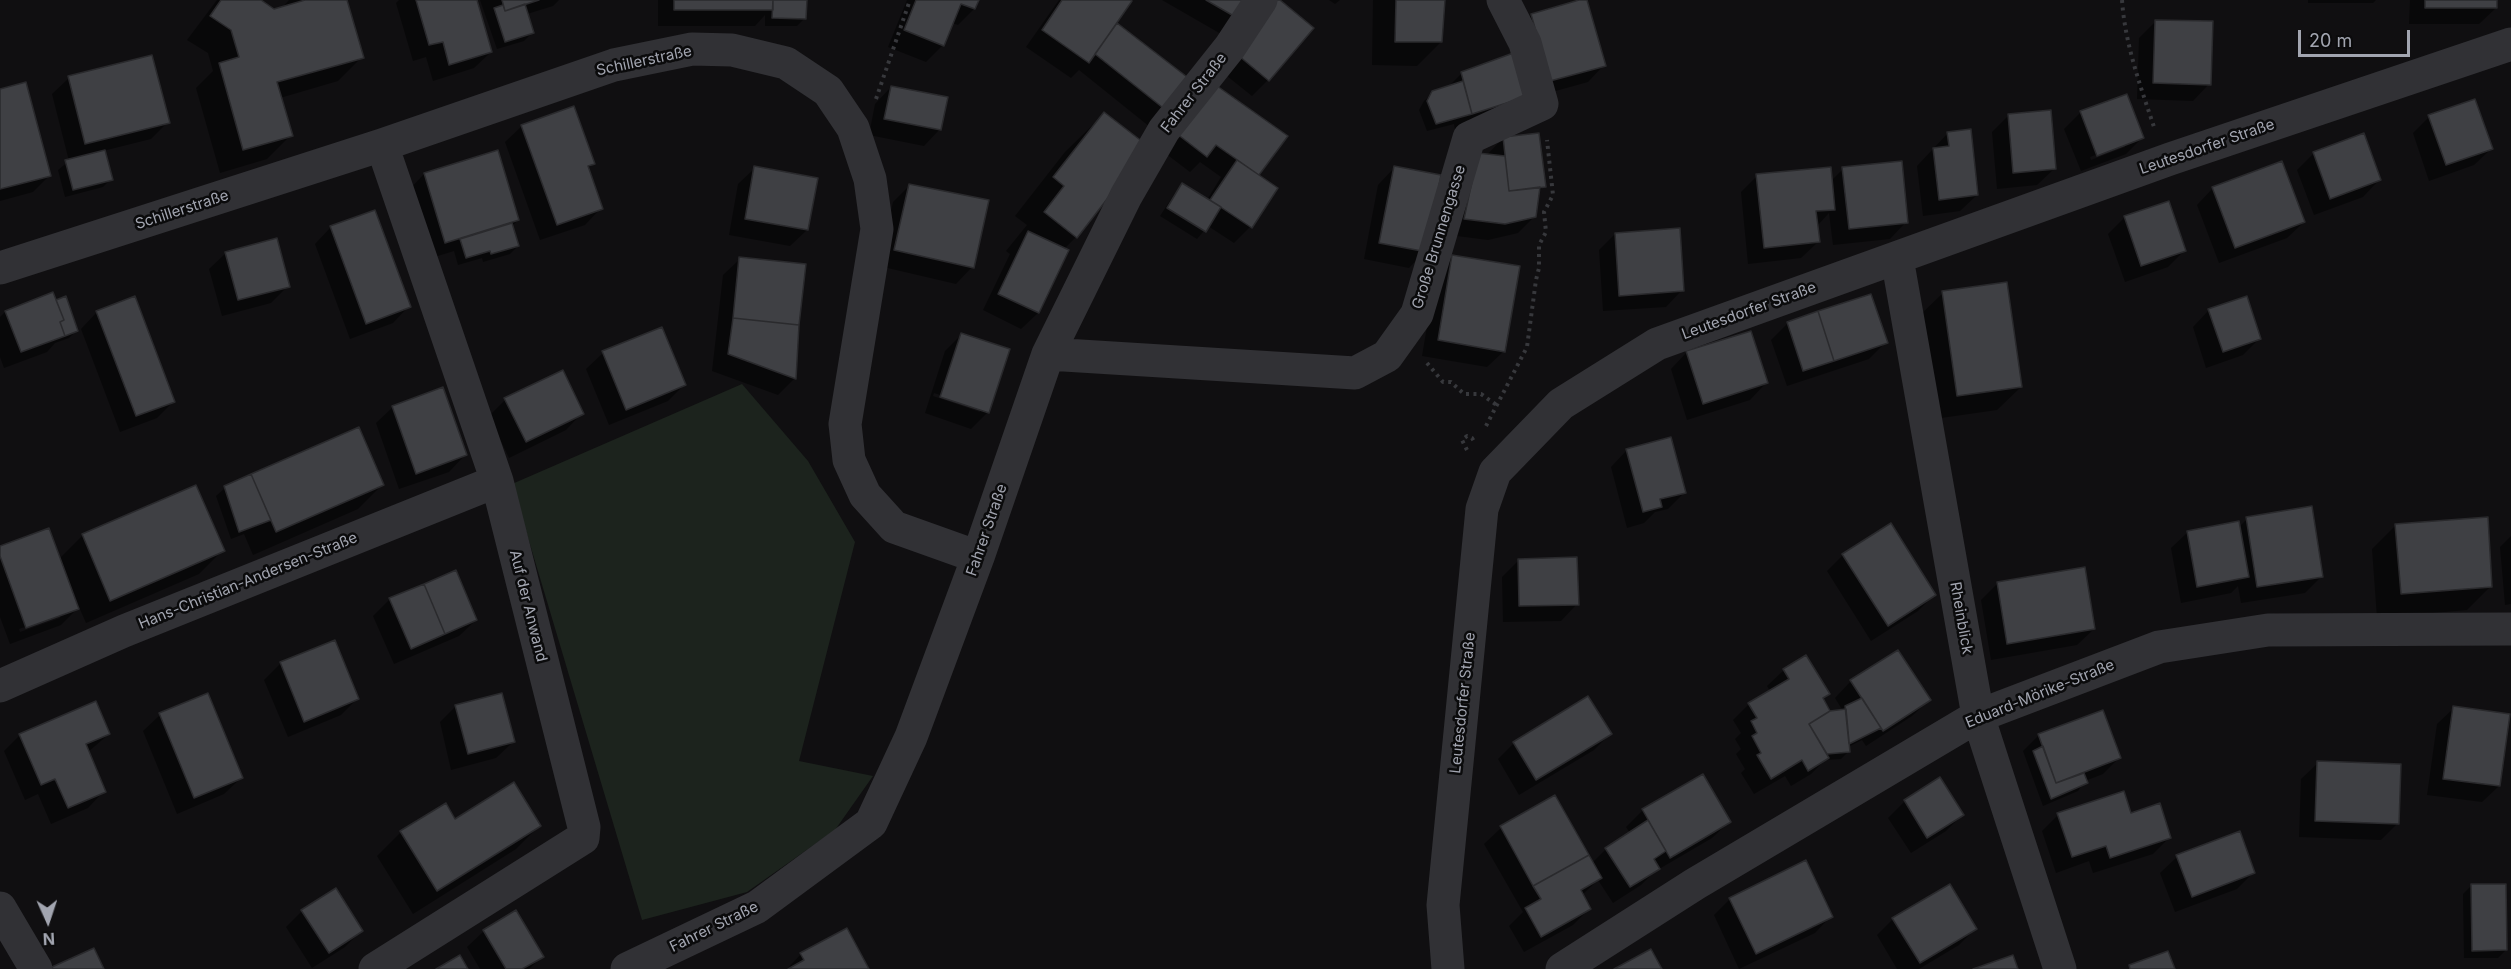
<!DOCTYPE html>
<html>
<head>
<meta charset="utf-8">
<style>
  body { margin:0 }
  #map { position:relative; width:2511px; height:969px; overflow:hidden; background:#100f11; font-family:Inter,sans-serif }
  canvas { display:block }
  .north { position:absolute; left:18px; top:891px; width:60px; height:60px; -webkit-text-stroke:4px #0b0b0c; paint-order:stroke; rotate:177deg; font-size:16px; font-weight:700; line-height:24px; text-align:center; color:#a2a5b0 }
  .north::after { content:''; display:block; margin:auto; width:21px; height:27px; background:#a2a5b0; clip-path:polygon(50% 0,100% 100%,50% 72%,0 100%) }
  .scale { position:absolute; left:2298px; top:30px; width:112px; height:27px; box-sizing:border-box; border:3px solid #a2a5b0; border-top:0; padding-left:8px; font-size:18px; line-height:21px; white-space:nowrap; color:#a2a5b0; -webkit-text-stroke:4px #0b0b0c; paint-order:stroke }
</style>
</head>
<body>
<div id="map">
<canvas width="2511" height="969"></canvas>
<div class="north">N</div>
<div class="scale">20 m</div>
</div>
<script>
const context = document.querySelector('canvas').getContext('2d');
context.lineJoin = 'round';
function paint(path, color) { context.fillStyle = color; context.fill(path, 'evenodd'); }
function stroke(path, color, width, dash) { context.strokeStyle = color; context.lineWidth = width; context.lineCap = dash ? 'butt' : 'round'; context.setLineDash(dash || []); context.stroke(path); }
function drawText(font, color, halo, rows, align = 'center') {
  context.font = font + ' Inter,sans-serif'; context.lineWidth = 5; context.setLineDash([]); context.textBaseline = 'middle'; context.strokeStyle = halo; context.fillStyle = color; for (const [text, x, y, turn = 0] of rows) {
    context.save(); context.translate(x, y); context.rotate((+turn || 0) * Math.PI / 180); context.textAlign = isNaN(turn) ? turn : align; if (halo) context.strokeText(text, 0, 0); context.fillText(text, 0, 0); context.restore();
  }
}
paint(new Path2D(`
  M742 384 808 461 855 542 799 761 873 776 835 830 747 892 642 920 512 484Z`), '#1c231d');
paint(new Path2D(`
  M217 0H258L274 11 281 9 289 0H346L362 57 338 81 280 98 291 135 267 159 220 173 196 88 213 71 208 53 187 40Z
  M399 0H475L491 52 474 68 433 81 426 57 413 61 396 3Z
  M480 0H559L553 6 527 14 532 33 524 41 497 49Z
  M658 0H805V18L797 26H765V15L755 26H658Z
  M907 0H978L974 9 958 25 952 23 943 45 926 62 888 47Z
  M1059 0H1127L1115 23 1189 80 1150 127 1079 70 1071 78 1026 47Z
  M1162 0H1248L1221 34Z
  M1278 0 1268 80 1252 96 1217 68Z
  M1329 0H1340L1335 4Z
  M1373 0H1443L1441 42 1417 66 1372 65Z
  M1585 0 1604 65 1588 82 1534 97 1515 32 1532 15Z
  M2308 0H2376L2373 3H2308Z
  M2410 0H2496V8L2479 24H2409Z
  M2156 21 2209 84 2193 101 2137 99 2139 38Z
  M1462 73 1530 94 1455 130 1454 124 1427 131 1419 110 1424 101 1433 93 1447 88Z
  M69 78 168 122 151 139 103 151 111 179 103 187 65 197 58 170 69 161 52 94Z
  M891 87 940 129 924 146 869 135 875 104Z
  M0 91 49 176 33 192 0 201Z
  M1194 99 1286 137 1257 176 1250 227 1234 243 1208 226 1197 239 1160 216 1175 193 1183 185 1207 200 1221 177 1200 162 1190 172 1157 147Z
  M2081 112 2142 138 2126 154 2081 171 2064 129ZM2125 144V147L2091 160 2090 157Z
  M1104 114 1076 237 1064 249 1067 251 1038 313 1021 329 983 310 1010 254 1006 251 1027 225 1015 216 1065 152Z
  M2009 115 2054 169 2037 185 1997 189 1992 132Z
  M2429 117 2491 149 2474 165 2429 181 2413 133Z
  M522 126 593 164 587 169 601 208 585 225 540 240 505 142Z
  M1948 133 1977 195 1960 211 1923 216 1917 166Z
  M1503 138 1544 186 1538 193 1535 216 1518 233 1488 240 1449 235 1486 156Z
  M2314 153 2379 180 2363 197 2314 215 2297 170Z
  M755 168 807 230 790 246 729 235 738 184Z
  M1394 168 1425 251 1409 268 1364 259 1378 185Z
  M1843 169 1906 222 1890 239 1833 245 1829 213 1817 226 1818 242 1801 258 1748 264 1741 192 1757 176 1831 181Z
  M424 174 518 220 512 226 518 246 510 254 483 262 482 258 458 265 454 251 428 259 408 191Z
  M910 185 972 267 956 284 879 266 893 202Z
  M2213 188 2304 222 2287 238 2219 263 2197 205Z
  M2168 203 2185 250 2168 267 2125 282 2108 234 2124 218Z
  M331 227 409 306 393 323 350 339 315 244Z
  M1615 234 1682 290 1666 307 1603 311 1599 250Z
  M226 253 288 286 271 303 222 316 209 269Z
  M1453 256 1504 351 1487 367 1422 356 1436 273Z
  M740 259 804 266 794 379 778 395 712 371 723 275Z
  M1943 293 2021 387 1997 410 1934 419 1919 316Z
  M56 303 77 330 69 338 55 343 47 352 4 368 0 357V317L5 312Z
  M2209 310 2260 338 2243 355 2206 368 2193 327Z
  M97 312 173 402 157 418 120 432 81 329Z
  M1788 323 1886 342 1869 359 1787 386 1771 340Z
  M961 335 988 412 971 429 925 413 945 351ZM934 393 980 408V412L933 396Z
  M1687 352 1766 383 1750 400 1687 420 1671 369Z
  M603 353 684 385 668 401 609 425 586 369Z
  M505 400 582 413 566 430 509 458 489 416Z
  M393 407 465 455 449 472 399 489 376 423Z
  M1627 450 1684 493 1668 509 1655 512 1644 523 1627 528 1611 467Z
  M382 485 358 509 253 555 244 534 231 539 216 496 225 488Z
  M195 487 223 550 199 574 86 623 79 607 61 625 10 644 0 617V547L59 559 82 536ZM60 615V618L20 632 19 629Z
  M2247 519 2322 576 2305 593 2241 603 2238 586 2231 593 2181 603 2171 548 2188 532 2239 527Z
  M2396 525 2491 586 2467 610 2377 618 2372 549Z
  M2511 536V604L2505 605 2500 547Z
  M1843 555 1934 595 1918 611 1871 641 1827 571Z
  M1519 560 1577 604 1561 621 1503 622 1502 577Z
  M1998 583 2094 629 2077 645 1991 660 1981 600Z
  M390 599 476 620 459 636 394 664 373 616Z
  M281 663 357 699 341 715 288 737 264 680Z
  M1784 670 1828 694 1822 700 1830 713 1843 711 1835 698 1851 681 1929 700 1912 716 1866 746 1862 740 1848 747 1849 751 1841 759 1825 760 1811 774 1791 786 1785 776 1754 794 1741 773 1745 769 1736 754 1741 749 1735 739 1741 733 1733 720 1749 704 1770 691 1767 686Z
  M456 706 513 742 496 758 451 770 440 722Z
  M2454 708 2499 786 2482 802 2427 795 2437 724Z
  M160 715 241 778 224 794 177 814 143 731Z
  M109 734 88 752 104 791 88 808 51 824 38 794 25 800 4 751 20 735Z
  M1610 734 1594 750 1519 795 1498 759 1514 743Z
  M2039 735 2119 758 2103 774 2085 781 2078 791 2043 806 2023 751ZM2040 742H2043L2045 746 2042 749Z
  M2318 763 2398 823 2381 840 2299 837 2301 779Z
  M1702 776 1729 822 1712 838 1654 872 1641 885 1613 903 1598 880 1582 895 1590 908 1573 925 1524 952 1509 926 1523 912 1484 844 1501 828 1554 797 1592 863 1606 849 1630 833 1626 827 1643 810Z
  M1905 801 1962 815 1946 831 1911 853 1888 818Z
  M2058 815H2130L2170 837 2153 854 2093 873 2089 861 2056 873 2042 831Z
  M455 821 539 826 516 849 413 914 377 856 401 832Z
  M2239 833 2253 873 2237 889 2175 912 2160 873 2177 857Z
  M2471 886 2506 950 2498 958H2464L2463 894Z
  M1730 899 1831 916 1815 933 1739 969 1714 915Z
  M302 911 361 931 345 947 312 968 286 927Z
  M1893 919 1975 929 1959 945 1919 969H1897L1877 935Z
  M484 931 542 956 529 969H480L467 947Z
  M801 954 867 969H787Z`), '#0007');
const building = new Path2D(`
  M221 0H261L274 9 305 0H347L364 58 277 82 293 136 243 150 219 63 239 57 231 30 210 16Z
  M416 0H477L492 52 449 65 443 42 429 45Z
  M502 0H539L505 11Z
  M674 0H773V10H674Z
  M773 0H807L806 19 772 18Z
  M916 0H979L975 9 961 4 944 46 904 30Z
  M1062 0H1130L1132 1 1089 63 1042 30Z
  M1206 0H1250L1239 19Z
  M1276 0H1280L1314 28 1269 81 1233 51Z
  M1396 0H1445L1442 42H1395Z
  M1579 0H1587L1606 66 1550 81 1531 14Z
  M2425 0H2497V8H2425Z
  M525 4 534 33 505 42 494 8 503 5 505 11Z
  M2155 20 2213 21 2211 85 2153 83Z
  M1117 23 1191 80 1167 111 1095 54Z
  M1516 52 1532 95 1472 114 1461 72Z
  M152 55 170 123 85 144 68 76Z
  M1210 81 1288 136 1259 175 1216 145 1207 157 1172 130Z
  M1463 81 1472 114 1436 124 1427 101 1432 91Z
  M26 82 51 176 0 189V89Z
  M891 86 948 97 941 130 884 119Z
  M2127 94 2144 138 2097 156 2080 111Z
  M2475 99 2493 149 2446 165 2428 115Z
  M574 106 595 164 588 166 603 209 557 225 521 125Z
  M2051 110 2056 169 2013 173 2008 114Z
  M1104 112 1148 146 1077 238 1044 212 1064 186 1053 177Z
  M1971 129 1978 195 1939 200 1933 148 1949 146 1947 132Z
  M1539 133 1546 187 1509 191 1503 137Z
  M2364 133 2381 180 2330 199 2313 152Z
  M105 150 113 180 73 190 65 160Z
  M498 150 519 220 445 243 424 173Z
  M1478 153 1505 156 1509 191 1540 187 1536 217 1505 224 1464 219Z
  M1237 160 1278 188 1252 228 1210 200Z
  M1902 161 1908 223 1849 229 1842 167Z
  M2282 161 2305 222 2235 248 2212 187Z
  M754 166 818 178 808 230 745 219Z
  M1394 166 1441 175 1427 252 1379 243Z
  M1831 167 1835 210 1816 211 1820 242 1764 248 1756 174Z
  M1182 183 1221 207 1206 232 1167 208Z
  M909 184 989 200 974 268 894 250Z
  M2169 201 2186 251 2141 266 2124 216Z
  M375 210 411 307 366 324 330 226Z
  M512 223 519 246 491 254 490 251 466 258 460 239Z
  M1680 228 1684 291 1619 296 1615 233Z
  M1028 231 1069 250 1039 313 998 294Z
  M277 238 290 287 238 300 225 252Z
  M1452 255 1520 266 1505 352 1438 340Z
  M739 257 806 264 799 325 733 318Z
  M2007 282 2022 387 1957 396 1942 291Z
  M53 292 64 320 60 322 65 336 21 352 5 311Z
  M1871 294 1888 343 1834 361 1818 311Z
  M66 296 78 331 65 336 60 322 64 320 56 300Z
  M135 296 175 402 136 416 96 311Z
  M2247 296 2261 339 2223 352 2208 309Z
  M1818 311 1834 361 1803 371 1787 322Z
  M733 318 799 325 796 379 728 354Z
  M662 327 686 385 626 410 602 351Z
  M1751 331 1768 383 1703 404 1686 351Z
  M961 333 1010 349 989 413 940 397Z
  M563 370 584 414 526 442 504 398Z
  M443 387 467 455 416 474 392 406Z
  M359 427 384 485 276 532 251 474Z
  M1671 437 1686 493 1660 499 1662 507 1643 512 1626 449Z
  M251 474 271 520 239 532 224 486Z
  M196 485 225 551 110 601 82 534Z
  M2312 506 2323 577 2257 587 2246 517Z
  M2488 517 2492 587 2401 594 2395 524Z
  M2239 521 2249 577 2197 587 2187 531Z
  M1891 523 1936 595 1888 626 1842 554Z
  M49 528 79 609 26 628 0 556V546Z
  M1577 557 1579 605 1519 606 1518 559Z
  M2085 567 2095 629 2007 644 1997 582Z
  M456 570 477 620 445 634 424 584Z
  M424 584 445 634 411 649 389 598Z
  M335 640 359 699 304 722 280 662Z
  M1898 650 1931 700 1883 731 1850 680Z
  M1806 655 1830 694 1823 698 1830 711 1809 724 1829 758 1808 771 1802 760 1771 779 1757 755 1761 753 1752 736 1757 733 1751 721 1757 718 1748 703 1789 679 1783 669Z
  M208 693 243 778 194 798 159 713Z
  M502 693 515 742 468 754 455 705Z
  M1588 696 1612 734 1536 780 1513 742Z
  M1862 698 1881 728 1849 744 1845 706Z
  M96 701 110 734 86 744 106 792 68 808 55 779 41 785 19 734Z
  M2453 706 2510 714 2500 786 2443 779Z
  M1846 709 1850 752 1827 754 1809 724 1830 711Z
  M2103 710 2121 758 2056 783 2038 734Z
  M2043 746 2056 783 2084 773 2088 783 2051 799 2033 751Z
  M2317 761 2401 764 2399 824 2315 821Z
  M1703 774 1731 822 1670 858 1642 809Z
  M1940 777 1964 815 1927 838 1904 800Z
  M514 782 541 826 437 891 400 831 446 803 455 819Z
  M2124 791 2131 813 2160 803 2171 838 2110 858 2106 846 2072 857 2057 813Z
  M1555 795 1589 855 1533 886 1500 826Z
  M1648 820 1666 851 1654 859 1660 869 1630 887 1605 848Z
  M2240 831 2255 873 2192 897 2176 855Z
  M1589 855 1602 878 1581 890 1591 909 1541 937 1525 908 1541 899 1533 886Z
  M1806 860 1833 917 1756 954 1729 898Z
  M1950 884 1977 929 1920 963 1892 918Z
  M2471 884H2506L2507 950 2472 951Z
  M336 888 363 931 329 953 301 910Z
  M516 910 544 957 522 969H506L483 930Z
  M847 928 869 969H788L804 960 800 953Z
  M94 948 104 969H53L52 967Z
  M1651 949 1662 969H1614Z
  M2168 951 2175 969H2130L2129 965Z
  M460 955 468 969H436Z
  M2013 955 2018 969H1973Z`);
paint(building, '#3f4044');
stroke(building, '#2a2a2d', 1.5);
stroke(new Path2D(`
  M2122 0C2125 44 2140 85 2154 127
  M876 99 910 0
  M1427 363 1443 382H1451L1464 394H1481L1498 406
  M1486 426 1527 347 1536 280 1539 268V245L1546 232 1544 212 1553 195 1547 140
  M1467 450 1462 440 1467 436 1472 438 1475 443`), '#37383c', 4, [3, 4.5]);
stroke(new Path2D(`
  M1897 258 1978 716 2060 969
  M0 268 382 145 614 65 692 49 732 50 786 63 828 91 853 128 870 179 877 229 845 424 849 460 865 495 894 527 978 557
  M1048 354 1355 373 1387 356 1417 314 1469 138 1542 104 1525 43 1503 0
  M0 686 124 631 497 481
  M0 908 36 969
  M375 969 583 838 584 827 497 481 382 145
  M627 969 757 907 871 823 911 737 978 557 1048 354 1126 196 1164 130 1230 47 1261 0
  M1448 969 1443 905 1482 509 1495 472 1561 404 1657 344 2170 159 2511 44
  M1562 969 1695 884 1978 716 2159 647 2268 630 2511 629`), '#313135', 33);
drawText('15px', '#a2a5b0', '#0b0b0c', [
  ["Schillerstraße",644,61,-12],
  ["Fahrer Straße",1194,93,-52],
  ["Leutesdorfer Straße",2207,147,-19],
  ["Schillerstraße",182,210,-18],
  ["Große Brunnengasse",1439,237,-73],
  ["Leutesdorfer Straße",1749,311,-20],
  ["Fahrer Straße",987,530,-71],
  ["Hans-Christian-Andersen-Straße",248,581,-22],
  ["Auf der Anwand",528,606,76],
  ["Rheinblick",1961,618,80],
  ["Eduard-Mörike-Straße",2040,694,-22],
  ["Leutesdorfer Straße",1463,703,-84],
  ["Fahrer Straße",714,927,-26]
]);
</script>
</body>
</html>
